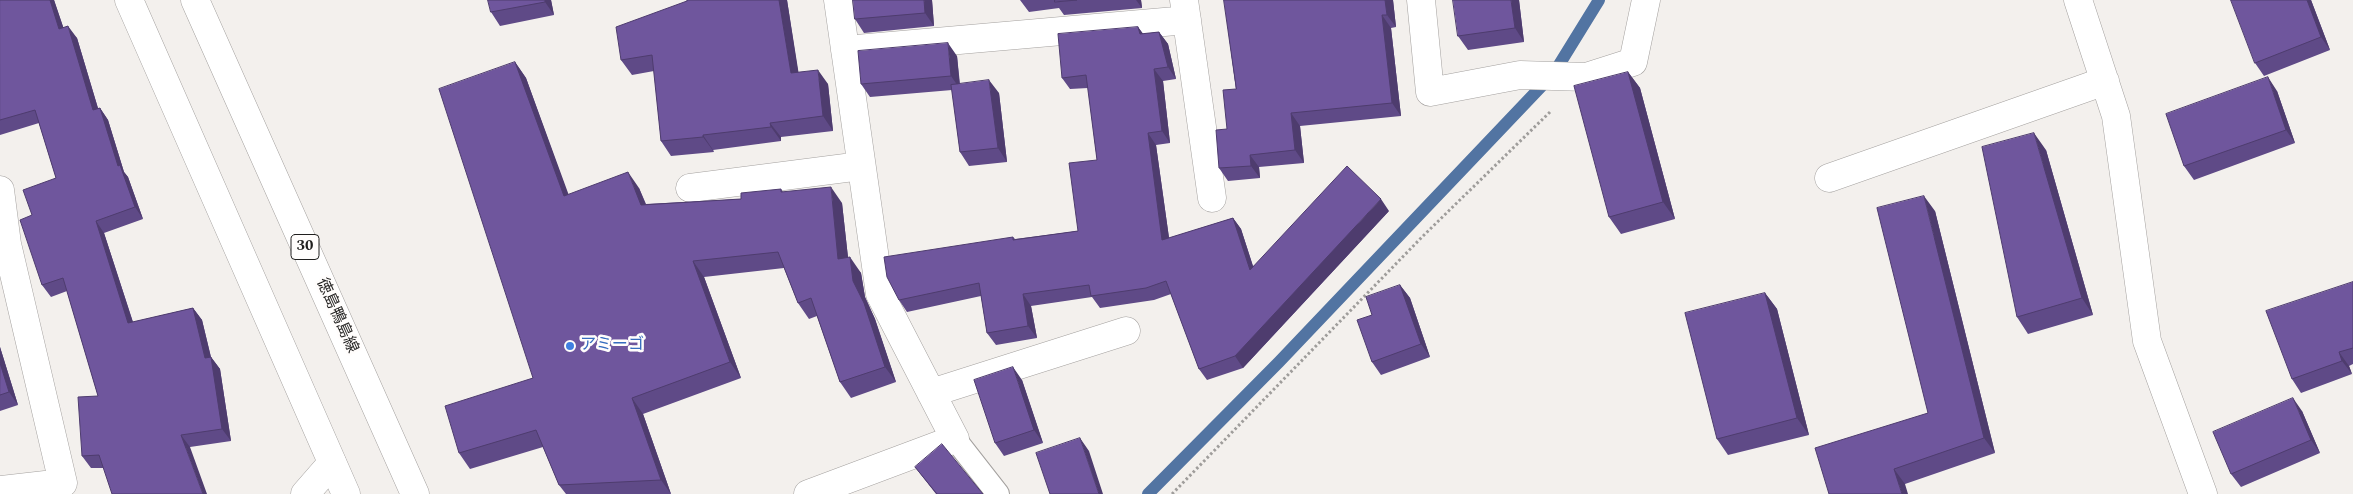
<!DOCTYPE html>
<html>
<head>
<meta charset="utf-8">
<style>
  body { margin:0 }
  canvas { display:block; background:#f3f0ed }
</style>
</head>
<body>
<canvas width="2353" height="494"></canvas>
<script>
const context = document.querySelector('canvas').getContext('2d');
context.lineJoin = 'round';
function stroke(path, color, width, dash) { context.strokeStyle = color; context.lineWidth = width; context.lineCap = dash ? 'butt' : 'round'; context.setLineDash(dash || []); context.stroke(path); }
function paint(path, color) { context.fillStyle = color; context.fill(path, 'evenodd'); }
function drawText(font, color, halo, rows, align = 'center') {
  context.font = font + ' Spectral,"Noto Sans JP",serif'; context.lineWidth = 5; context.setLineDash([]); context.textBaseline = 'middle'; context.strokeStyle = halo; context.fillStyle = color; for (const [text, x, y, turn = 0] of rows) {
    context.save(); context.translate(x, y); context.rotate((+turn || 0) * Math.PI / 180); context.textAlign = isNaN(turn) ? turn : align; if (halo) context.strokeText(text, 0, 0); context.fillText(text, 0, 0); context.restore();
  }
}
stroke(new Path2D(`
  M1148 494 1279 362 1554 73 1599 0`), '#5274a2', 12);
const lane = new Path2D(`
  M955 439 998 494`);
const street = new Path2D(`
  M1184 0 1212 198
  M1421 0 1430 92 1520 75 1586 77 1633 62 1646 0
  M2078 0 2116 116 2147 341 2203 494
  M845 50 1187 20
  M1829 178 2105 81
  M690 188 861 166
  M0 190 7 244 63 483 0 490
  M931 393 1126 331
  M305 494 332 463
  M808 494 955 439 880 294 838 0`);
const primary = new Path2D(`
  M129 0 346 494
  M195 0 415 494`);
stroke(lane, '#a4a19f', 24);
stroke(street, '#a4a19f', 29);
stroke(primary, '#a4a19f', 29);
stroke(new Path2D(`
  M1172 494 1423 236 1550 112`), '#9f9d9b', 3, [2.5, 2.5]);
stroke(lane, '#fff', 22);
stroke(street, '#fff', 28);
stroke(primary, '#fff', 28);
paint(new Path2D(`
  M0 0H54L63 27 77 38 98 108H100L108 120 124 172 128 177 143 219 104 233 133 322 193 308 202 320 211 357 220 369 231 441 190 447 103 468H91L82 456 98 396 67 291 51 297 42 285 32 215 56 178 39 123 0 135Z
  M488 0H551L554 15 500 26 491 12Z
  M687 0H787L798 72 828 84 833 131 781 137V141L713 150 714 152 671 156 661 141 654 71 632 75 621 60 687 1Z
  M932 0 934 26 864 33 855 19Z
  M1020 0H1141L1142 8 1064 15 1059 8 1029 12Z
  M1224 0H1393L1396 27 1391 28 1401 116 1300 126 1304 163 1259 167 1260 178 1228 181 1219 168 1236 89Z
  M1519 0 1524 42 1468 50 1458 36Z
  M2231 0H2311L2330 50 2264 76 2255 63Z
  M1138 27 1143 34 1159 32 1168 44 1176 79 1163 81 1170 143 1156 145 1169 238 1233 218 1241 229 1253 266 1389 211 1243 368 1207 380 1199 369 1171 294 1154 300 1100 308 1092 297 1031 306 1037 338 996 345 987 333 981 296 907 312 899 300 1013 237 1015 239 1078 231 1097 160 1088 88 1070 89 1062 78Z
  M957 56 960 84 999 93 1007 162 969 166 960 152 952 90 870 97 861 84Z
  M515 62 526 78 568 195 639 188 646 204 741 199 781 189 783 192 842 203 848 258 861 273 865 297 875 319 896 382 851 398 840 382 817 316 809 319 798 303 784 268 704 277 741 378 643 414 671 494H566L559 485 543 447 470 469 459 453 533 378Z
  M1628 72 1640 88 1675 219 1621 234 1609 217Z
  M2277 91 2295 143 2194 180 2184 166Z
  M2046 150 2093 315 2028 334 2017 317Z
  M1935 211 1995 453 1905 484 1829 494 1928 413Z
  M2353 282V364L2349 366 2352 374 2301 393 2292 379Z
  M1400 285 1410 298 1430 357 1381 375 1372 362V315Z
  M1765 293 1777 309 1809 435 1728 455 1717 439Z
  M0 347 18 405 0 411Z
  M1022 380 1043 443 1004 456 995 443Z
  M2302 411 2320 453 2241 487 2231 474Z
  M915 467 983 494H936Z`), '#5f4a87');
paint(new Path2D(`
  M50 0H54L68 41 59 29Z
  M545 0H551L554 15 545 2Z
  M779 0H787L801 88 791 73Z
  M924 0H932L934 26 925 13Z
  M1136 0H1141L1142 8Z
  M1385 0H1393L1396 27 1387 15Z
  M1511 0H1519L1524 42 1515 28Z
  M2307 0H2311L2330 50 2321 37Z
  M1382 15 1391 28 1401 116 1392 103Z
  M68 26 77 38 102 122 93 110Z
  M1138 27 1147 39 1140 34Z
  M1159 32 1168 44 1176 79 1168 67Z
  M948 43 957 56 960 89 951 76Z
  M515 62 526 78 575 212 564 196Z
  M1154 69 1163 81 1170 143 1162 131Z
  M818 70 828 84 833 131 823 116Z
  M1628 72 1640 88 1675 219 1663 202Z
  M2268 77 2277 91 2295 143 2286 130Z
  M989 80 999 93 1007 162 998 148Z
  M100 108 108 120 124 172 128 177 143 219 135 207 118 166Z
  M1291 113 1300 126 1304 163 1295 150Z
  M770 123 781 137V141L771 127Z
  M1148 133 1156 145 1171 252 1162 240Z
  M2034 133 2046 150 2093 315 2082 298Z
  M703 135 713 150 714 152 703 137Z
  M1250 155 1259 167 1260 178 1251 166Z
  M628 172 639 188 652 220 641 205Z
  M831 187 842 203 850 275 838 259Z
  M1924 196 1935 211 1995 453 1984 438Z
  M1381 199 1389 211 1243 368 1235 356Z
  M1233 218 1241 229 1258 282 1250 270Z
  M96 221 104 233 137 335 128 323Z
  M850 257 861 273 865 297 875 319 896 382 885 367 853 281Z
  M693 261 704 277 741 378 730 362Z
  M1400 285 1410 298 1430 357 1421 344Z
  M1765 293 1777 309 1809 435 1797 418Z
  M1023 294 1031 306 1037 338 1028 326Z
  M193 308 202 320 213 366 211 357 220 369 231 441 222 429Z
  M0 347 18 405 9 392 0 363Z
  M2339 352 2349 366 2352 374 2342 361Z
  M1013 367 1022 380 1043 443 1034 430Z
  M632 398 643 414 671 494 661 480Z
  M2293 398 2302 411 2320 453 2311 440Z
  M181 435 190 447 207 494H203Z
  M1080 438 1089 451 1103 494H1099Z
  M1894 469 1905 484 1908 494H1902Z`), '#4e3c6e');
const building = new Path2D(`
  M0 0H50L59 29 68 26 93 110 100 108 118 166 120 165 135 207 96 221 128 323 193 308 205 358 211 357 222 429 181 435 203 494H112L99 455 82 456 78 397 98 396 63 278 42 285 20 220 32 215 23 190 56 178 35 110 0 120Z
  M488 0H545V2L491 12Z
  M687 0H779L791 73 818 70 823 116 770 123 771 127 703 135V137L661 141 652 55 621 60 616 27 687 1Z
  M853 0H924L925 13 855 19Z
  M1055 0H1077L1055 2Z
  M1224 0H1385L1387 15H1382L1392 103 1291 113 1295 150 1250 155 1251 166 1219 168 1216 130 1227 129 1223 90 1236 89Z
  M1453 0H1511L1515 28 1458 36Z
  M2231 0H2307L2321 37 2255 63Z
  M1138 27 1140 34 1159 32 1168 67 1154 69 1162 131 1148 133 1162 240 1233 218 1250 270 1347 166 1381 199 1235 356 1199 369 1166 281 1146 288 1091 296 1089 285 1023 294 1028 326 987 333 979 283 899 300 887 277 884 257 1013 237V240L1078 231 1069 163 1097 160 1086 75 1062 78 1058 34Z
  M948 43 951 76 861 84 858 51Z
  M515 62 564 196 628 172 641 205 741 199V193L781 189V192L831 187 838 259 850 257 853 281 864 303 885 367 840 382 811 298 798 303 778 252 693 261 730 362 632 398 661 480 559 485 536 430 459 453 445 406 533 378 439 89Z
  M1628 72 1663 202 1609 217 1574 86Z
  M2268 77 2286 130 2184 166 2166 114Z
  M989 80 998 148 960 152 951 85Z
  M2034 133 2082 298 2017 317 1982 147Z
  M1924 196 1984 438 1894 469 1902 494H1829L1815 448 1928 413 1877 208Z
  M2353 282V348L2339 352 2342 361 2292 379 2266 311Z
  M1400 285 1421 344 1372 362 1357 320 1372 315 1366 297Z
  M1765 293 1797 418 1717 439 1685 313Z
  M0 363 9 392 0 395Z
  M1013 367 1034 430 995 443 974 380Z
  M2293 398 2311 440 2231 474 2213 432Z
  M1080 438 1099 494H1050L1036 453Z
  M942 444 983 494H937L915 467Z`);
paint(building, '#6f569d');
stroke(building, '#4e3c6e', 1);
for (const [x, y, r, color] of [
  [570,346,5,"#3f7fe0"]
]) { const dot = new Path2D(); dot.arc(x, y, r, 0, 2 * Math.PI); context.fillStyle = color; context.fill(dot); stroke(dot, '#fffdfc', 2); }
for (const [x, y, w] of [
  [305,247,28]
]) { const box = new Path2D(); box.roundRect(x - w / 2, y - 12.5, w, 25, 4); context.fillStyle = '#fffdfc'; context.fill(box); stroke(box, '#201f1e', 1); }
drawText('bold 15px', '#201f1e', null, [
  ["30",305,247]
]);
drawText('16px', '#201f1e', '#fffdfc', [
  ["徳島鴨島線",336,316,66]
]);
drawText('16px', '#366cbe', '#fffdfc', [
  ["アミーゴ",580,346]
], 'left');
</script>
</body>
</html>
